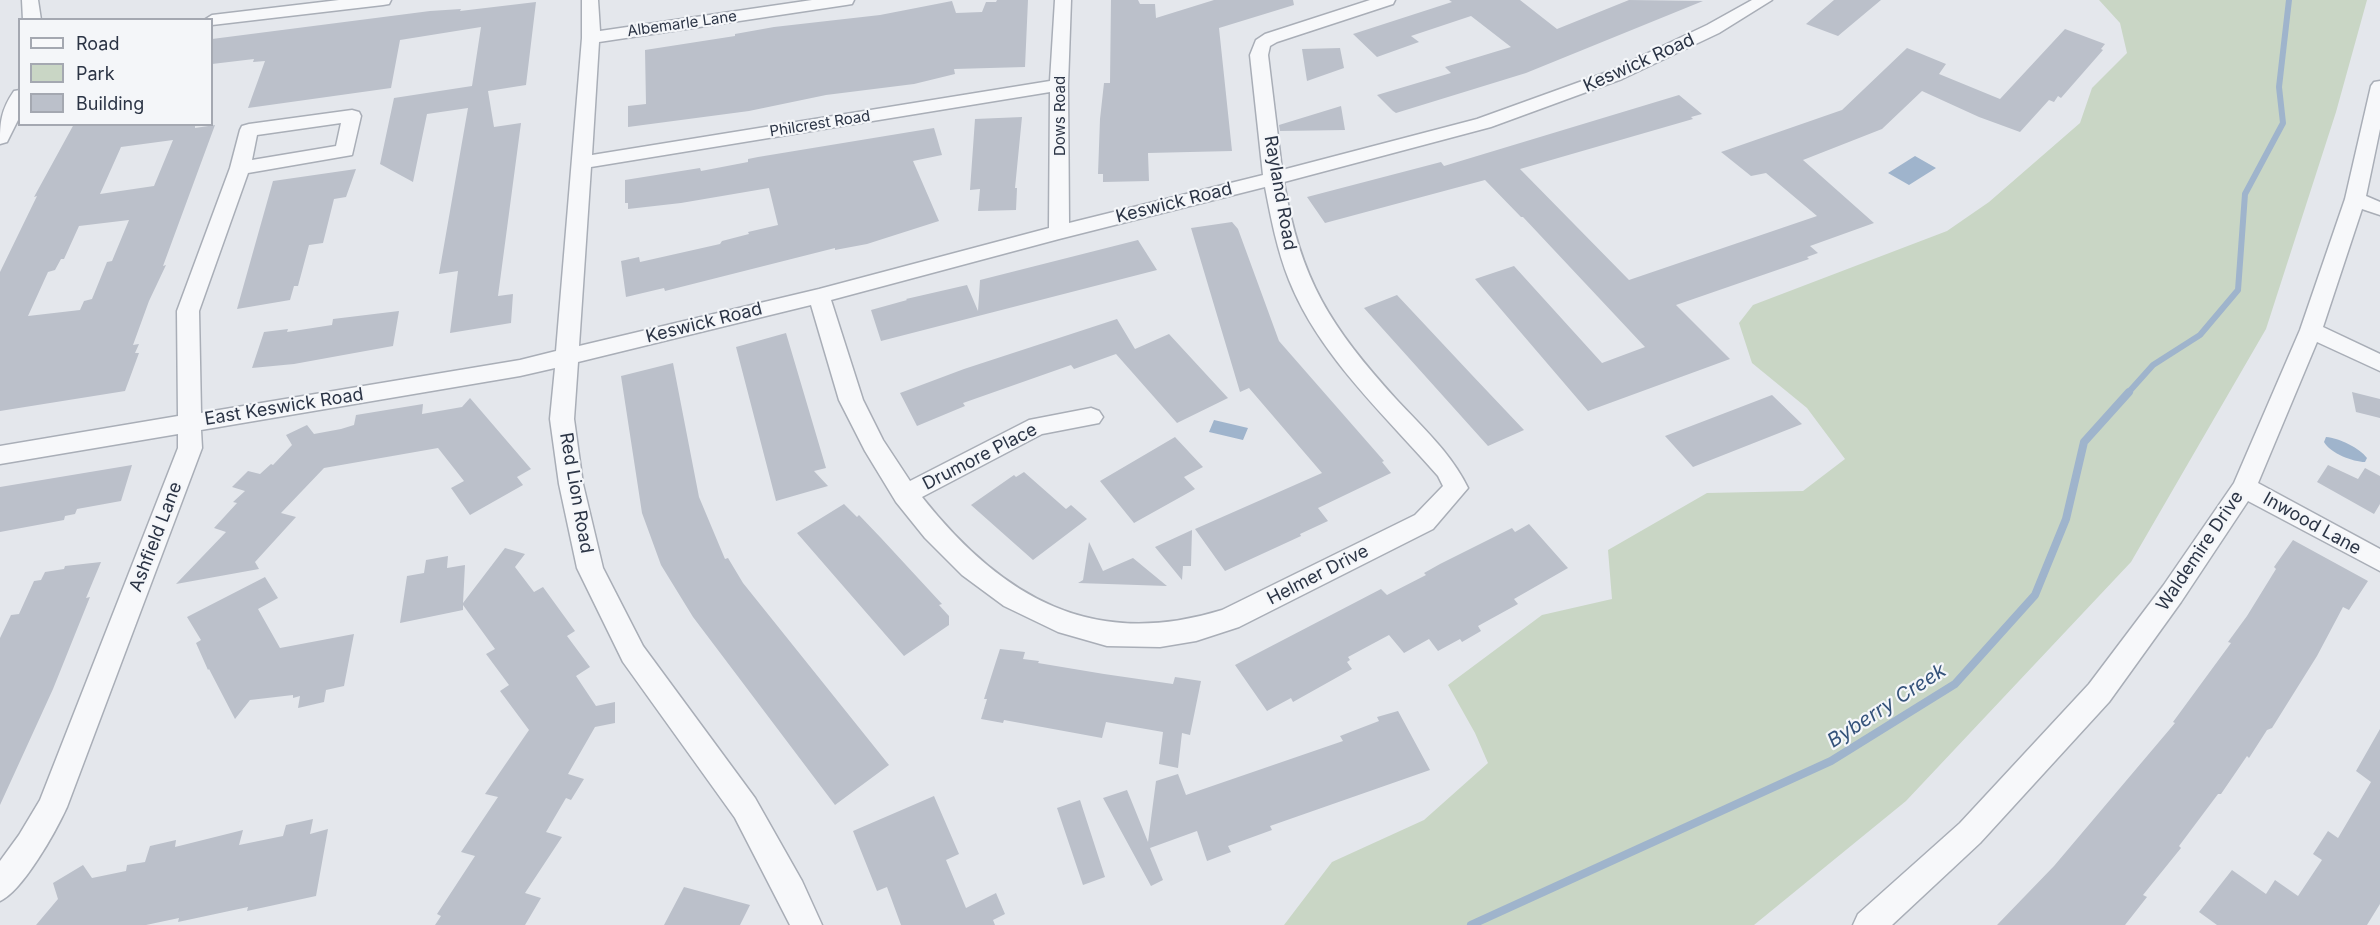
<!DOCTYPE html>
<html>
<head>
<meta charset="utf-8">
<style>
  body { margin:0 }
  #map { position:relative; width:2380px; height:925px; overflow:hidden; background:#e4e7ec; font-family:Inter,sans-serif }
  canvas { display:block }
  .legend { position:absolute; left:18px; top:18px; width:195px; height:108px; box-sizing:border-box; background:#f4f6f9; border:2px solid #a4a8b1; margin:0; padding:8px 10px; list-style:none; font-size:18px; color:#2b3445 }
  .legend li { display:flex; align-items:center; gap:12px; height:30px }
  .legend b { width:30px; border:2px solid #a4a8b1 }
</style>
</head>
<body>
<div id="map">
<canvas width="2380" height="925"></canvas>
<ul class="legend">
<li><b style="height:8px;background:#f7f8fa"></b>Road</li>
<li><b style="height:16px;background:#c9d6c5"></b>Park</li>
<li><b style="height:16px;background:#bbc0ca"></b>Building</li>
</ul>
</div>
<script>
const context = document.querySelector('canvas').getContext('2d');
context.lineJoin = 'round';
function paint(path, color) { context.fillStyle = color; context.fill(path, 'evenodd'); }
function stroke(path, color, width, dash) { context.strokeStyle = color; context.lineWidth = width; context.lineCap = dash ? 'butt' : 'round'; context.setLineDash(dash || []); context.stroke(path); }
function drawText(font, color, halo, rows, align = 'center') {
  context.font = font + ' Inter,sans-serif'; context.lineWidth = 4.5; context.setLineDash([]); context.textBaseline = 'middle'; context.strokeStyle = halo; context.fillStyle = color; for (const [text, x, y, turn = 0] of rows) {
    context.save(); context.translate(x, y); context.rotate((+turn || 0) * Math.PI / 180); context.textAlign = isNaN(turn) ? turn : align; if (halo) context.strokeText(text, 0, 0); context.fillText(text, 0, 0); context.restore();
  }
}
paint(new Path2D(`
  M2099 0H2367L2336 112 2266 329 2131 562 1906 801 1754 925H1284L1332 862 1424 820 1488 763 1475 733 1448 685 1542 615 1612 599 1608 550 1707 493 1803 491 1845 459 1807 408 1752 363 1739 323 1753 305 1947 231 1989 202 2080 123 2092 88 2127 53 2120 23Z`), '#c9d6c5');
paint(new Path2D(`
  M1915 156 1936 168 1909 185 1888 173Z
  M1214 420 1248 428 1243 440 1209 432Z
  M2326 437C2339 438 2360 448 2367 458L2365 462C2353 462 2330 453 2324 442Z`), '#9fb4cc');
stroke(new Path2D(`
  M2127 394 2153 365 2200 335 2238 290 2245 194 2283 123 2279 87 2289 0`), '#9fb4cc', 6);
stroke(new Path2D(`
  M1471 925 1831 761 1955 684 2035 595 2066 519 2084 442 2129 392`), '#9fb4cc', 8);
paint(new Path2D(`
  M997 0H1028L1025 67 954 69 955 74 914 84 826 95 749 111 628 127V106L646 104 645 50 735 36V34L774 27 880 15 952 1 956 13 982 12 986 2H996Z
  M1111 0H1138L1140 4H1155L1156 18 1214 0H1293L1294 5 1219 28 1232 151 1148 153 1149 181 1103 182V174H1098L1100 119 1104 83H1110Z
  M1449 0H1520L1557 29 1629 0 1703 1 1526 73 1396 113 1393 111 1377 95 1451 73 1445 67 1511 47 1471 16 1411 36 1419 42 1377 57 1353 34 1452 2Z
  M1834 0H1881L1838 36 1806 24Z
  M536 2 526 85 488 91 494 127 521 123 498 296 513 294 511 323 450 333 458 271 439 274 468 108 427 114 413 182 380 164 394 98 472 86 481 27 400 40 391 88 248 108 265 61 253 62 254 59 212 64V39L430 11 461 9 460 11Z
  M2065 29 2105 44 2101 49 2103 50 2061 98 2058 96 2054 102 2049 100 2020 132 1979 117 1922 91 1882 129 1803 160 1874 223 1810 246 1818 253 1807 257 1809 259 1676 305 1730 359 1588 411 1475 279 1514 266 1602 363 1645 347 1523 217H1521L1485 180 1325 223 1307 197 1441 162 1444 166 1679 95 1702 114 1691 117 1693 119 1520 169 1629 280 1817 216 1766 173 1751 176 1721 152 1842 110 1907 48 1946 64 1939 74 2000 99Z
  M1340 48 1344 68 1307 81 1302 49Z
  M1341 106 1345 130 1280 131 1279 125Z
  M1022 117 1015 188H1017L1016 210 978 211 980 189 970 190 975 119Z
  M74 124H195V128L215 125 163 266 166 265 149 301 133 345 139 344 135 353H139L125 391 0 411V272L37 196 34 197ZM173 140 154 186 100 194 121 147ZM129 220 112 261 107 262 92 299 84 301 80 310 28 316 48 272 55 270 61 259H64L79 226Z
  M934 128 942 155 913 161 939 221 867 244 835 250V248L665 291 664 288 626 297 621 261 639 257 640 262 720 244 722 241 749 234 748 232 778 225 769 188 681 203 628 209V203H625V180L700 168 701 171 748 162V159L758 157Z
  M356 169 346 197 334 199 323 243 309 245 298 286H294L290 300 237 309 273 181Z
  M1232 222 1238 229 1279 341 1384 461 1382 462 1391 473 1318 508 1328 521 1300 534 1301 536 1225 571 1195 529 1322 473 1249 388 1240 392 1191 228Z
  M1138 240 1157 270 881 341 871 310 907 300 906 299 967 285 978 311 980 280Z
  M1397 295 1471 374 1524 430 1488 446 1364 308Z
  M399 311 393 346 294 364 252 368 264 332 288 329 287 332 332 325 333 319Z
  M1117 319 1135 349 1169 334 1228 398 1177 423 1116 354 1074 369 1071 365 963 403 965 406 917 426 900 393 964 369Z
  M786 333 826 468 814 471 828 486 776 501 736 347Z
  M673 363 699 497 725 559 728 558 743 583 889 765 835 805 693 617 661 565 642 513 621 376Z
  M2352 392 2380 399V418L2356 412Z
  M1772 395 1802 424 1693 467 1665 436Z
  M470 398 531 469 517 477 523 485 470 515 451 488 464 481 438 448 324 468 281 513 296 517 255 562 259 569 176 584 226 532 214 528 237 503 233 502 245 491 232 487 248 471 260 474 271 464 273 465 292 445 286 435 307 425 314 434 341 429 354 425 356 415 423 404 422 414 462 407Z
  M1175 437 1203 467 1184 477 1195 489 1134 523 1100 481Z
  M132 465 121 501 77 509 75 514 65 516 64 520 0 532V487Z
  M2328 465 2358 479 2365 468 2380 476V504L2374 514 2317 482Z
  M1024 472 1066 509 1071 505 1087 519 1033 560 971 505 1014 475 1016 477Z
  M844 504 857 517 859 515 881 538 942 604 939 605 949 616V625L904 656 797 533Z
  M1529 524 1568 568 1514 599 1518 604 1478 626 1481 631 1462 642 1460 639 1438 651 1429 639 1404 653 1389 635 1348 657 1350 660 1347 662 1352 669 1293 702 1291 698 1267 711 1235 665 1381 589 1387 595 1426 575 1424 573 1440 564 1512 528 1515 532Z
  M1192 530 1191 566H1183L1182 580 1155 547Z
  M2293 540 2368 581 2349 610 2343 607 2317 656 2272 728 2267 730 2249 758 2247 756 2221 794H2218L2179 846 2181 848 2143 895 2147 897 2125 925H1997L2054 866 2175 723 2173 722 2231 643 2228 642 2247 616 2276 569 2274 567Z
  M1089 542 1103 571 1133 558 1167 586 1078 583 1083 580Z
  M505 548 525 554 515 567 534 592 543 587 575 631 567 636 590 667 576 676 596 706 615 702V723L595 727 568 774 584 779 571 800 566 798 546 832 562 837 525 893 541 898 525 925H435L441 916 437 914 475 856 461 852 498 797 485 794 529 730 500 691 509 685 486 654 495 649 463 605V610L400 623 407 576 424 573 426 560 448 556 447 568 465 565 463 603Z
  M101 562 86 598 90 597 53 689 0 805V638L11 615 19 614 34 581 41 580 45 572 64 569 65 566Z
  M265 577 278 598 258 609 280 648 354 634 344 686 326 690 324 702 298 708 300 696 293 698V695L250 700 235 719 209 669 208 670 196 643 201 640 187 617Z
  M1000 649 1025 652 1023 659 1039 661 1038 663 1104 674 1173 684 1175 677 1201 681 1190 735 1182 733 1178 768 1159 764 1163 732 1106 722 1102 738 1004 720 1003 723 981 719 987 699H984Z
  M1398 711 1430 770 1270 826 1272 830 1228 846 1231 852 1207 861 1197 831 1150 848 1163 880 1151 886 1103 798 1127 790 1148 842 1156 781 1178 774 1186 795 1343 741 1340 736 1379 721 1377 717Z
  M2380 729V904L2367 925H2217L2199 912 2232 870 2266 894 2275 880 2298 896 2322 860 2313 854 2328 831 2338 838 2371 782 2356 771Z
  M934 796 959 854 946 860 966 908 996 893 1005 914 993 920 995 925H901L887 887 877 891 853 831Z
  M1080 800 1105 877 1083 885 1057 808Z
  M313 819 310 834 328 829 316 896 247 911 248 907 178 922 179 918 146 925H36L58 899 53 883 83 865 92 878 126 871 127 865 145 862 150 846 176 840 175 847 243 830 239 845 283 836 286 825Z
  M684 887 750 905 740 925H664Z`), '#bbc0ca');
const minor = new Path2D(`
  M22 0H38L41 20H23Z
  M339 0H391L389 4 383 5 212 25V20H204L212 15Z
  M582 0H598L600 31 812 0H854L852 4 846 5 599 42 592 155 1050 81 1055 0H1071L1068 85 1069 223 1263 175 1250 55 1256 40 1265 34 1370 0H1395L1393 4 1277 42 1270 46 1268 55 1282 170 1477 119 1610 71 1707 25 1752 0H1772L1719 33 1622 79 1491 127 1284 182C1300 280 1331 327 1396 399 1422 427 1451 453 1468 488L1433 529 1239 627 1196 641 1160 647 1107 646 1058 632 1004 606 962 575 925 538 896 502 865 451 839 400 811 305 578 362 574 419 583 484 603 568 643 646 755 798 802 881 822 925H790L735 818 623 662 577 568 559 484 550 419 555 368 520 376 201 430 202 448 67 807C56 831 23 891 0 901V861L19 835 40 800 178 448V434L0 464V446L178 416 177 311 230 168 240 130 242 126 249 124 352 110 359 112 361 116 352 155 248 173 199 311 201 413 520 360 556 351 582 38ZM1050 92 1049 228 819 289 579 346 591 167ZM341 123 336 146 252 160 257 135ZM1265 187C1271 218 1277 250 1289 280 1319 356 1386 416 1438 476L1443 486 1415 515 1222 610C1093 650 1002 598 922 497L1042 434 1099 423 1103 417 1099 411 1091 408 1029 420 910 481 883 440 863 400 831 300 1059 239Z
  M2380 81V129L2366 196 2380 202V215L2362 209 2323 327 2380 354V371L2317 342 2258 483 2380 549V571L2248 501 2181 602 2109 702 1980 843 1892 925H1853L1858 914 1960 823 2089 684 2163 586 2234 483 2300 330 2345 199 2371 86 2374 82Z
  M20 90V116L7 142 0 144C0 122 1 110 14 91Z`);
stroke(minor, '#a9aeb7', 3);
paint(minor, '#f7f8fa');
drawText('15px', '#2b3445', '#f4f6f9', [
  ["Albemarle Lane",682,24,-8],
  ["Dows Road",1060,116,-90],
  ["Philcrest Road",820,124,-9]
]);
drawText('18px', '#2b3445', '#f4f6f9', [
  ["Keswick Road",1639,63,-24],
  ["Rayland Road",1280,193,80],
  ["Keswick Road",1174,203,-14],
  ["Keswick Road",704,323,-14],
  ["East Keswick Road",284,407,-9],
  ["Drumore Place",980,457,-27],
  ["Red Lion Road",576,493,80],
  ["Inwood Lane",2312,524,29],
  ["Ashfield Lane",156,537,-69],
  ["Waldemire Drive",2200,551,-56],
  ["Helmer Drive",1318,575,-27]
]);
drawText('italic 20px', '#34527a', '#f4f6f9', [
  ["Byberry Creek",1887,706,-33]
]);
</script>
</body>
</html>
